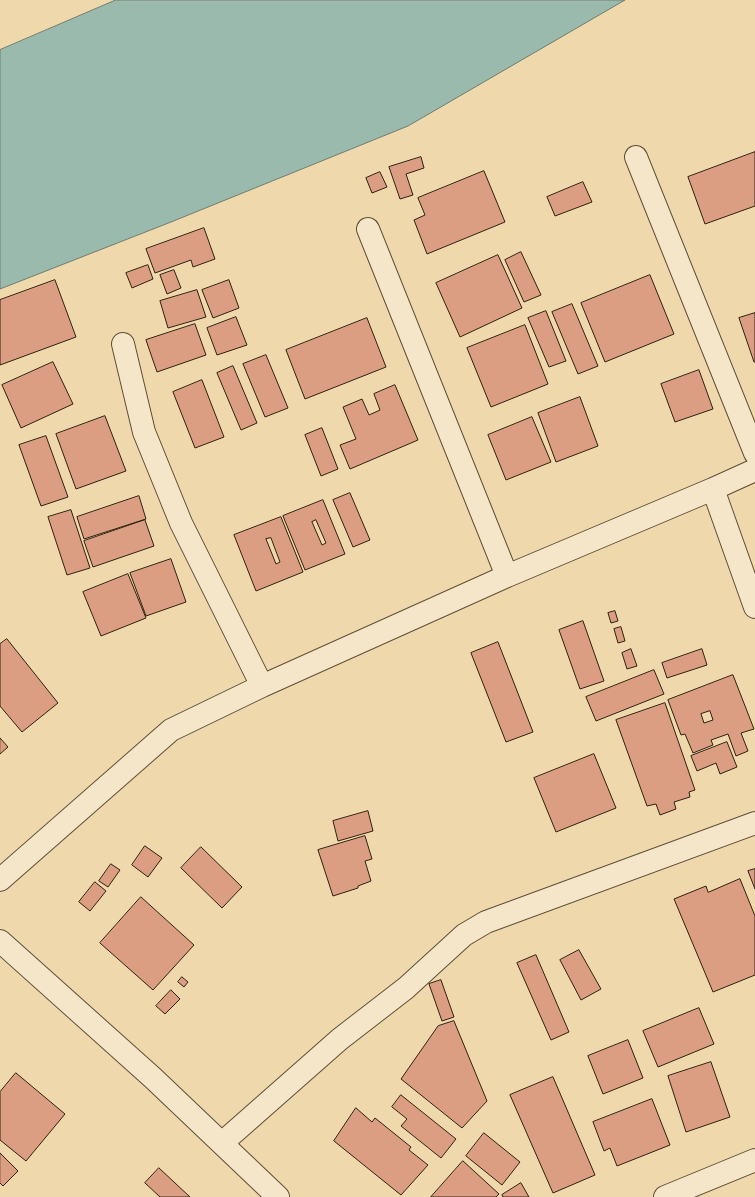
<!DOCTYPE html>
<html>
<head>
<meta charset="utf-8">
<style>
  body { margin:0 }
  canvas { display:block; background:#efd9ac }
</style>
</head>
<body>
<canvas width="755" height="1197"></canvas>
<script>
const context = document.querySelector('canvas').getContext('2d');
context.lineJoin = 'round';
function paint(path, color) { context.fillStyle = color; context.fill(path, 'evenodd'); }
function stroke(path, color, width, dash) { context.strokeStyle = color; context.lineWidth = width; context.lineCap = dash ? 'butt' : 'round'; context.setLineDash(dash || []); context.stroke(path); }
const water = new Path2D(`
  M116 0H625L408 126 171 222 0 289V50Z`);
paint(water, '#9abaad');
stroke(water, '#6f7c6e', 1);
const building = new Path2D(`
  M755 152V206L705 224 688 177Z
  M421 157 424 168 406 174 413 195 400 199 389 167Z
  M484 171 505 222 427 254 414 220 425 215 418 198Z
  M380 172 387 187 372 193 366 178Z
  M583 182 592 202 555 216 547 197Z
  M204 228 215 259 193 267 191 260 155 273 146 249Z
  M521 252 541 295 524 302 505 260Z
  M498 255 522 308 460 337 436 283Z
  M148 265 153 279 132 288 126 273Z
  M174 270 181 288 167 294 160 275Z
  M650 275 674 334 605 362 581 303Z
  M55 280 76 337 0 365V300Z
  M229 280 239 308 213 318 202 290Z
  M197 290 206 317 168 328 160 301Z
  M572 304 598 366 578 374 552 312Z
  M546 311 566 361 549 367 528 318Z
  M755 313V362H754L739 318Z
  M236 317 247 345 217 355 207 328Z
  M367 318 386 367 305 399 286 350Z
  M195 324 206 355 157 372 146 340Z
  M525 325 548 384 491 407 467 348Z
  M266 355 288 408 265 417 243 364Z
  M53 362 73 404 21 428 2 385Z
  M233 366 257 423 241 430 217 373Z
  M699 370 713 409 675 422 661 384Z
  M202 380 224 437 195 448 173 392Z
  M395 385 418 440 350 469 340 445 356 439 343 407 362 399 369 415 380 410 374 394Z
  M580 397 598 446 556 462 538 413Z
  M105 416 126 471 76 489 56 434Z
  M532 417 551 462 506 480 488 435Z
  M322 428 338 469 321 476 305 435Z
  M46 436 68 497 41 506 19 445Z
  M350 493 370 540 353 547 333 500Z
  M139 496 146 519 84 539 77 517Z
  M323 500 345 554 305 570 283 516ZM316 520 326 543 322 545 312 522Z
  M71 510 90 568 67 575 48 517Z
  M281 517 303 572 256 591 234 535ZM271 538 280 562 276 564 266 539Z
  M145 520 154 546 93 567 84 541Z
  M171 559 186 602 146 616 130 573Z
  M128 574 146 618 101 636 83 592Z
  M615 611 618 621 611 623 608 613Z
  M583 621 604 681 580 689 559 630Z
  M621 627 625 641 618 643 614 629Z
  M7 639 58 703 22 732 0 706V644Z
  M498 642 533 732 506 742 471 653Z
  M631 649 637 666 627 669 622 653Z
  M702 649 707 665 667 678 662 663Z
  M654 670 664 694 596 721 586 697Z
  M733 675 754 729 741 733 748 751 736 756 728 734 711 740 713 745 693 753 685 734 681 735 668 700ZM710 711 713 720 704 723 701 714Z
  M665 703 695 790 689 792 690 797 674 802 676 809 660 815 656 804 647 806 616 720Z
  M0 738 8 747 0 754Z
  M727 742 737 767 720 774 716 763 697 771 691 756Z
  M594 754 616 808 556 832 534 778Z
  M368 811 373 831 338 841 333 821Z
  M365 836 372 859 365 861 371 881 358 886V888L333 896 318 850Z
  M145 846 162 858 148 877 132 865Z
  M201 847 242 887 222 908 181 868Z
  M111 864 120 870 108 887 99 881Z
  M755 869V889L748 871Z
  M740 879 755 916V975L713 992 674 899 706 886 708 892Z
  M95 882 106 891 90 911 79 902Z
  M141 897 194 945 153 990 100 943Z
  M579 950 601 989 581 1000 560 960Z
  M536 955 569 1032 551 1040 517 963Z
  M182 977 188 982 184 987 178 982Z
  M441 980 454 1017 442 1021 429 984Z
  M171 990 180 999 165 1014 156 1006Z
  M699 1008 714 1044 658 1067 643 1031Z
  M454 1021 487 1101 462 1128 401 1079 438 1026Z
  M628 1040 643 1078 603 1094 588 1056Z
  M711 1062 730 1117 686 1132 668 1076Z
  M16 1073 65 1114 26 1161 0 1140V1092Z
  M553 1077 595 1175 553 1193 510 1095Z
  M401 1095 456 1139 441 1158 401 1126 407 1119 392 1107Z
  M652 1099 670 1145 617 1166 610 1148 604 1151 593 1122Z
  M356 1108 372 1122 375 1118 411 1147 409 1150 428 1165 401 1195 334 1141Z
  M484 1133 520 1162 502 1185 466 1156Z
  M0 1153 18 1171 3 1186 0 1183Z
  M463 1161 499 1194 496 1197H431Z
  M159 1168 190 1197H160L145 1183Z
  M521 1183 529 1197H503L502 1195Z`);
paint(building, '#dc9e82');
stroke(building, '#2f200f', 1);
const minor = new Path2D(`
  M636 157 755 453
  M368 229 507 576
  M123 344 144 432 181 523 262 686
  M755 470 713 489 755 607
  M0 880 171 730 262 686 507 576 713 489
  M0 941 153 1078 278 1197
  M222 1143 340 1039 406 988 464 935 486 922 755 823
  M665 1197 755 1160`);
stroke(minor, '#5f4e36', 24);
stroke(minor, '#f5e6c9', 22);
</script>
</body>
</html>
